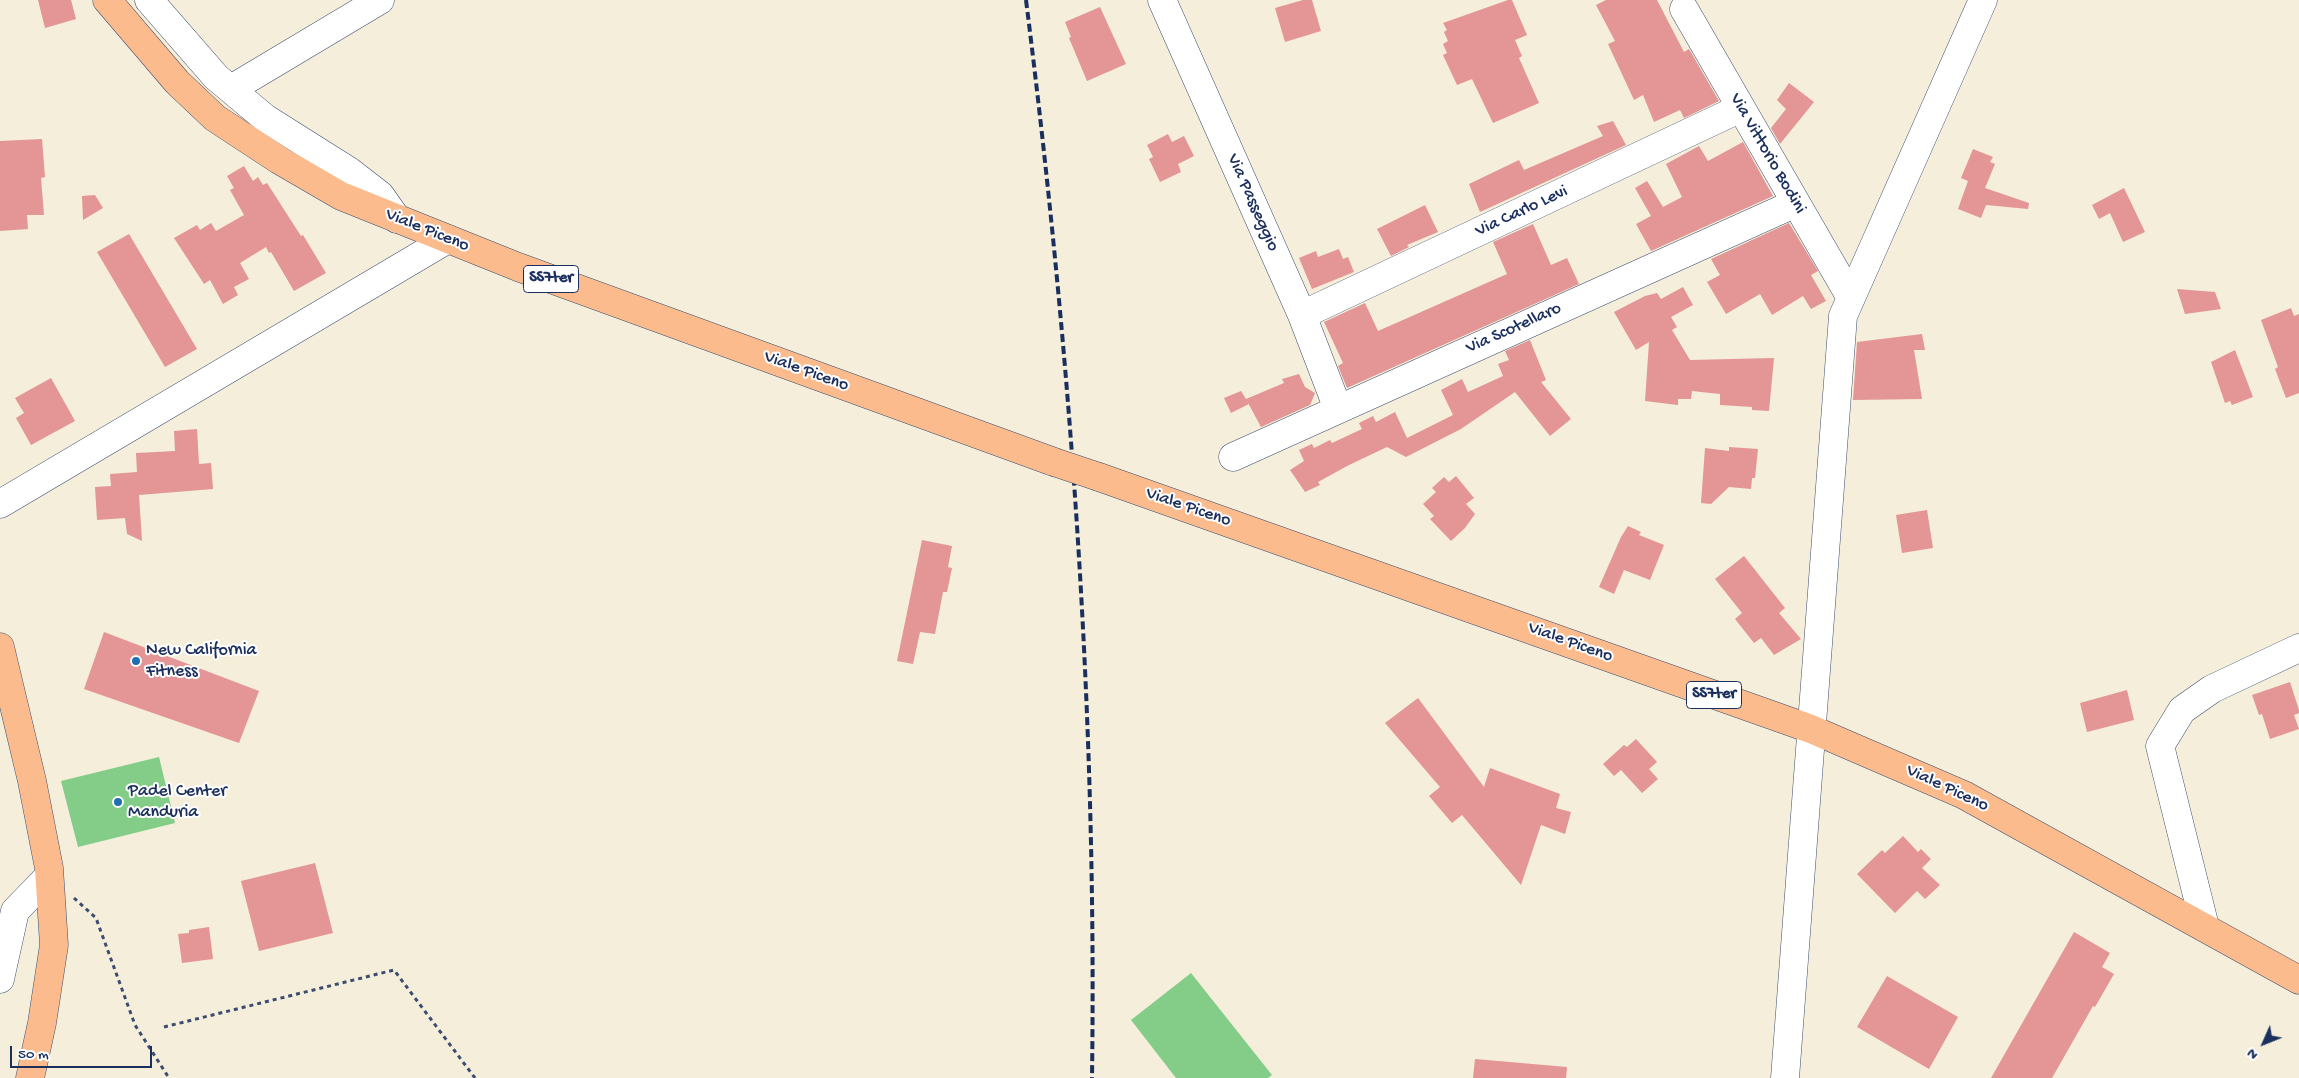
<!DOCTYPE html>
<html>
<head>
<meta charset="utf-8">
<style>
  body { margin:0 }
  #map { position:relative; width:2299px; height:1078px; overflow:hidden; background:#f4eeda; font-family:"Gochi Hand",sans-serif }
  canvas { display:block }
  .north { position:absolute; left:2239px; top:1018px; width:50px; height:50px; -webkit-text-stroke:4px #fff; paint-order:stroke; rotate:226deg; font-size:14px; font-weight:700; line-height:20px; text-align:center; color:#1b2f5e }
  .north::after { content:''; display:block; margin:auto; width:18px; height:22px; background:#1b2f5e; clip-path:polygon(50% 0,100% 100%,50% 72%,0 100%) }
  .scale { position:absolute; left:10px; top:1046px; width:142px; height:22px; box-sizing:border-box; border:2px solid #1b2f5e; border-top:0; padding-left:6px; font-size:15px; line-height:18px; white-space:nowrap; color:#1b2f5e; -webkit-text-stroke:4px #fff; paint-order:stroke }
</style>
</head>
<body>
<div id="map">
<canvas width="2299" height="1078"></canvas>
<div class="north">N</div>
<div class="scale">50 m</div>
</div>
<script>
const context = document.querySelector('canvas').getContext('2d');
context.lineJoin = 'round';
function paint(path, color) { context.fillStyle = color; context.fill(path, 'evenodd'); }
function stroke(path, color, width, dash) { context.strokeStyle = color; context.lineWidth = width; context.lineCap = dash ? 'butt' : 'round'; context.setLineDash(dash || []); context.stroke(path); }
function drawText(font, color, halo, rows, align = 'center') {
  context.font = font + ' "Gochi Hand",sans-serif'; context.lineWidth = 4; context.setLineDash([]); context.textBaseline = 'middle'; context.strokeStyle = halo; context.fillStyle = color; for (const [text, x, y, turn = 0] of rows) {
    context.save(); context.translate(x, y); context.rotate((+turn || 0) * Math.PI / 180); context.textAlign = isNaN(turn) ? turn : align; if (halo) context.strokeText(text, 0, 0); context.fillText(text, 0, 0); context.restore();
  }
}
paint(new Path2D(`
  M159 757 175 823 78 847 61 781Z
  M1191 973 1272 1075 1268 1078H1176L1131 1020Z`), '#83cd89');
paint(new Path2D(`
  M38 0H71L76 19 45 28Z
  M1303 0H1312L1321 31 1285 42 1275 8Z
  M1508 0H1512L1527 35 1515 40 1522 56 1519 58 1539 103 1493 123 1472 79 1457 85 1443 55 1447 53 1443 44 1448 41 1444 32 1447 30 1443 23Z
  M1606 0H1657L1684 52 1689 49 1719 101 1684 118 1680 110 1654 122 1643 95 1634 100 1608 44 1615 41 1596 5Z
  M1100 7 1126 64 1087 81 1069 38 1071 37 1065 22Z
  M1789 83 1814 102 1780 144 1771 128 1786 109 1777 100Z
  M1613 121 1626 145 1480 212 1469 184 1519 160 1524 170 1603 136 1597 126Z
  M1168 134 1172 142 1184 136 1194 156 1178 164 1181 172 1160 182 1149 159 1153 157 1147 145Z
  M42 139 45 177 41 178 44 215H27L28 229 0 231V141Z
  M1743 142 1773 196 1651 251 1636 224 1651 216 1635 188 1647 181 1663 207 1682 197 1666 164 1699 146 1708 161Z
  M1973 149 1993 157 1990 162 1995 164 1985 188 2029 203 2028 209 1986 205 1981 218 1958 209 1968 181 1961 178Z
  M244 166 253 181 258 177 263 185 267 183 301 236 303 235 326 273 294 291 271 252 269 253 266 247 240 263 249 279 234 287 238 295 223 304 210 280 204 284 174 238 197 225 200 230 211 223 216 231 244 215 230 190 234 188 227 176Z
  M2124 188 2145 232 2123 242 2110 213 2099 219 2092 205Z
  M95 195 103 208 83 220 82 196Z
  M1425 205 1438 232 1407 245 1409 247 1391 256 1377 229Z
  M1789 223 1818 271 1811 275 1826 301 1811 309 1803 296 1772 315 1760 294 1726 314 1707 282 1720 275 1711 259Z
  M1533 224 1551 265 1567 258 1579 284 1347 388 1338 366 1343 363 1324 322 1365 303 1378 331 1507 274 1493 242Z
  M129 234 197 349 165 367 97 252Z
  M1339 249 1343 259 1348 257 1354 272 1312 289 1299 258 1316 251 1318 257Z
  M1683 287 1693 305 1671 317 1677 327 1672 330 1690 360 1774 358 1769 411 1752 410V407L1720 405V394L1692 391 1691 399H1678V405L1645 401 1649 342 1636 350 1614 312 1645 296 1657 293 1661 299Z
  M2177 289 2215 292 2221 309 2185 314Z
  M2291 308 2294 316 2299 314V393L2286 398 2275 369 2278 367 2261 320Z
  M1922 334 1925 350H1914L1922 399 1853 400 1857 342Z
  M1530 340 1546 380 1541 382 1571 419 1550 436 1515 392 1461 429 1406 457 1387 447 1349 465 1318 482 1320 485 1305 492 1290 470 1304 461 1299 450 1312 444 1314 448 1330 440 1332 443 1362 429 1359 423 1373 416 1376 422 1395 412 1407 438 1453 415 1441 390 1462 379 1468 392 1503 376 1498 364 1509 360 1505 351Z
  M2235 350 2253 397 2232 405 2230 401 2225 403 2211 362Z
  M1299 374 1305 387 1315 393 1310 405 1261 427 1246 399 1284 383 1282 379Z
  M51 378 75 421 31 445 16 418 24 413 15 398Z
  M1241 391 1249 404 1231 413 1224 398Z
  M197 429 199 464 211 463 213 489 139 495 142 541 127 534 125 518 97 520 95 487 111 486 110 474 137 472 136 453 175 451 174 431Z
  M1729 447 1758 449 1755 478H1752L1751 489 1729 487 1711 504 1701 503 1705 448 1729 451Z
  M1456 476 1474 498 1466 504 1475 514 1465 528 1451 541 1430 519 1434 516 1423 504 1436 492 1432 488 1444 477 1449 482Z
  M1927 510 1933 548 1902 553 1896 515Z
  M1628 526 1641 532 1639 535 1664 545 1650 580 1624 570 1614 594 1599 587 1621 537Z
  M922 540 952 546 948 567 952 568 947 592H943L935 634 920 632 913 664 897 661Z
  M1744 556 1785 608 1779 613 1801 639 1774 655 1761 638 1754 643 1735 619 1742 613 1715 579Z
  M104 632 259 691 239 743 84 689Z
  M2290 682 2299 710V713L2294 715 2299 729 2270 739 2262 714 2259 715 2252 695Z
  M2127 690 2134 720 2087 732 2080 703Z
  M1418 698 1484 787 1490 768 1560 794 1556 808 1571 812 1565 834 1541 825 1521 885 1462 815 1452 823 1429 796 1440 787 1385 723Z
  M1636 739 1657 762 1649 769 1658 779 1642 793 1621 770 1614 776 1603 764 1624 745 1627 747Z
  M1903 836 1918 852 1921 849 1931 859 1922 868 1940 885 1925 899 1917 891 1895 913 1857 874 1882 850 1885 853Z
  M315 863 333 933 259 951 241 881Z
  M209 927 213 959 182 963 178 934 189 933V930Z
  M2074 932 2110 953 2102 967 2114 974 2095 1007 2093 1006 2052 1078H1991Z
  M1887 976 1958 1017 1929 1069 1857 1027Z
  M1475 1059 1567 1067 1566 1078H1473Z`), '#e49595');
const minor = new Path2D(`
  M149 0 216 77 265 118 349 171 380 195 397 219
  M1162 0 1302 315 1338 409
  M1684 9 1851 298
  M231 89 380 0
  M1302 315 1741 108
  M1233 457 1796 203
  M0 504 448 239
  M2205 927 2160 746 2182 710 2212 689 2299 648
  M0 979 15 911 49 876
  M1785 1078 1843 316 1983 0`);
const major = new Path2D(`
  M107 0 177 82 215 118 279 160 341 196 518 267 1054 462
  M1099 477 1811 729 1964 795 2299 980
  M0 647 32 781 49 868 54 945 42 1023 30 1078`);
stroke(minor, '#3c4c71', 29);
stroke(major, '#3c4c71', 29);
stroke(new Path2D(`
  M74 898 96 918 135 1025 169 1078
  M164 1027 394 970 475 1078`), '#3c4c71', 3, [4, 4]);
stroke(minor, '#fff', 28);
stroke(major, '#fbbb8c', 28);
stroke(new Path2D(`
  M1026 0C1071 357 1097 718 1092 1078`), '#1b2f5e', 4, [8, 4]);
const majorBridge = new Path2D(`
  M1054 462 1099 477`);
stroke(majorBridge, '#3c4c71', 29, []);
stroke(majorBridge, '#fbbb8c', 28);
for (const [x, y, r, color] of [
  [136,661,5,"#1f6fb2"],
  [118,802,5,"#1f6fb2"]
]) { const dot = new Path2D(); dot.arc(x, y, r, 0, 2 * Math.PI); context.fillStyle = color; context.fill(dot); stroke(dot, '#fff', 2); }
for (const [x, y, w] of [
  [551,279,55],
  [1714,695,55]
]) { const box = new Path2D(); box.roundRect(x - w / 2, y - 13.5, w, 27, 4); context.fillStyle = '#fff'; context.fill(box); stroke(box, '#1b2f5e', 1); }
drawText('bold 16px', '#1b2f5e', null, [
  ["SS7ter",551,279],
  ["SS7ter",1714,695]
]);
drawText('18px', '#1b2f5e', '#fff', [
  ["Via Vittorio Bodini",1767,154,60],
  ["Via Passeggio",1252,203,66],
  ["Via Carlo Levi",1522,212,-25],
  ["Viale Piceno",427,231,22],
  ["Via Scotellaro",1514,329,-24],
  ["Viale Piceno",806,372,20],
  ["Viale Piceno",1188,508,19],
  ["Viale Piceno",1570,643,20],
  ["Viale Piceno",1947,789,25]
]);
drawText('18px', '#1b2f5e', '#fff', [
  ["New California",146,651],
  ["Fitness",146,672],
  ["Padel Center",128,792],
  ["Manduria",128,813]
], 'left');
</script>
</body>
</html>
